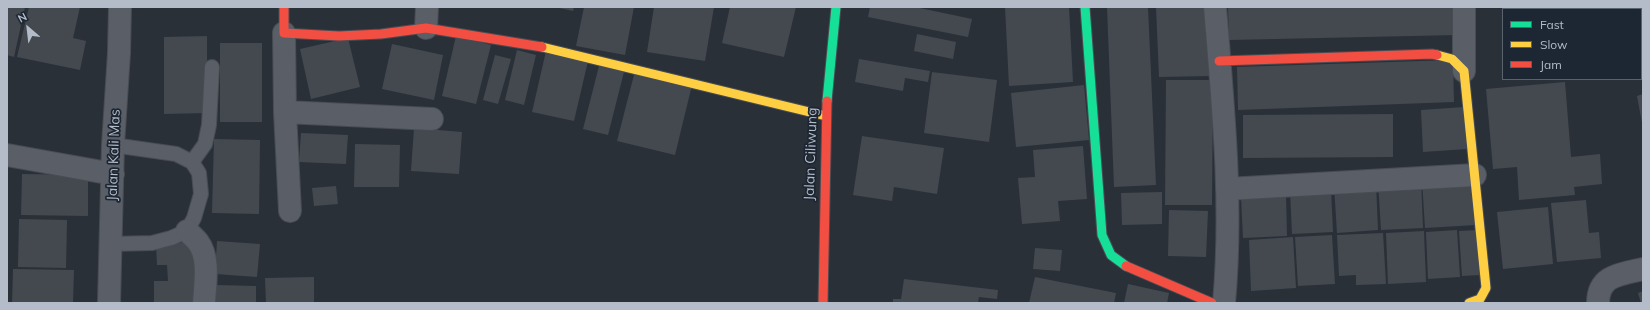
<!DOCTYPE html>
<html>
<head>
<meta charset="utf-8">
<style>
  body { margin:0 }
  #map { position:relative; width:1650px; height:310px; overflow:hidden; background:#2a3038; font-family:Mulish,sans-serif }
  canvas { display:block }
  .frame { position:absolute; inset:0; border:8px solid #b4bcc9; pointer-events:none }
  .legend { position:absolute; left:1502px; top:8px; width:140px; height:72px; box-sizing:border-box; background:#1d2633; border:1px solid #59626f; margin:0; padding:5px 7px; list-style:none; font-size:12px; color:#b4bcc9 }
  .legend li { display:flex; align-items:center; gap:8px; height:20px }
  .legend b { width:20px; border:1px solid #59626f }
  .north { position:absolute; left:8px; top:8px; width:40px; height:40px; -webkit-text-stroke:3px #1d2633; paint-order:stroke; rotate:332deg; font-size:11px; font-weight:700; line-height:16px; text-align:center; color:#b4bcc9 }
  .north::after { content:''; display:block; margin:auto; width:14px; height:18px; background:#b4bcc9; clip-path:polygon(50% 0,100% 100%,50% 72%,0 100%) }
</style>
</head>
<body>
<div id="map">
<canvas width="1650" height="310"></canvas>
<div class="frame"></div>
<ul class="legend">
<li><b style="height:5px;background:#16e098"></b>Fast</li>
<li><b style="height:5px;background:#ffcf43"></b>Slow</li>
<li><b style="height:5px;background:#f24e42"></b>Jam</li>
</ul>
<div class="north">N</div>
</div>
<script>
const context = document.querySelector('canvas').getContext('2d');
context.lineJoin = 'round';
function paint(path, color) { context.fillStyle = color; context.fill(path, 'evenodd'); }
function stroke(path, color, width, dash) { context.strokeStyle = color; context.lineWidth = width; context.lineCap = dash ? 'butt' : 'round'; context.setLineDash(dash || []); context.stroke(path); }
function drawText(font, color, halo, rows, align = 'center') {
  context.font = font + ' Mulish,sans-serif'; context.lineWidth = 3.5; context.setLineDash([]); context.textBaseline = 'middle'; context.strokeStyle = halo; context.fillStyle = color; for (const [text, x, y, turn = 0] of rows) {
    context.save(); context.translate(x, y); context.rotate((+turn || 0) * Math.PI / 180); context.textAlign = isNaN(turn) ? turn : align; if (halo) context.strokeText(text, 0, 0); context.fillText(text, 0, 0); context.restore();
  }
}
paint(new Path2D(`
  M7 7H25L14 57 7 55Z
  M29 7H80L73 38 86 41 80 70 17 57Z
  M555 7H574L573 11Z
  M584 7H634L625 55 576 46Z
  M654 7H714L705 61 647 52Z
  M730 7H796L784 57 722 43Z
  M870 7H915L972 19 968 37 868 17Z
  M1005 7H1069L1073 82 1009 86Z
  M1107 7H1148L1156 185 1114 187Z
  M1156 7H1205V34L1209 35 1211 76 1159 77Z
  M1228 7H1457V35L1229 40Z
  M1621 7H1643V30H1641V9H1622Z
  M917 34 956 42 953 59 914 51Z
  M207 36V113L164 114V37Z
  M456 36 491 45 476 104 442 96Z
  M348 38 360 87 311 99 300 49Z
  M220 43H262V122H220Z
  M392 44 443 55 434 100 382 89Z
  M517 50 536 55 524 105 505 100Z
  M546 51 588 61 574 121 532 112Z
  M495 55 511 59 498 104 483 100Z
  M859 59 930 71 928 82 905 78 903 91 855 82Z
  M1453 60 1454 102 1238 110 1237 67Z
  M600 62 625 68 608 135 583 129Z
  M635 71 692 85 675 155 617 141Z
  M932 72 997 80 989 142 924 133Z
  M1166 80H1213L1212 205H1165Z
  M1565 82 1571 157 1600 154 1602 184 1574 187 1575 195 1519 200 1517 167 1493 169 1486 89Z
  M1084 85 1089 140 1016 147 1011 93Z
  M1643 94V123H1642L1637 96Z
  M1464 107 1467 149 1423 152 1421 110Z
  M1393 114V157L1243 158V115Z
  M414 128 462 132 459 174 411 171Z
  M301 133 348 135 346 164 299 162Z
  M862 136 944 148 937 194 894 187 892 201 853 195Z
  M214 139 260 140 259 214 212 213Z
  M355 144 400 145 399 187H354Z
  M1083 146 1087 199 1058 201 1060 221 1022 224 1018 178 1035 177 1033 150Z
  M22 174 88 175V216L21 215Z
  M1474 178 1476 225 1425 228 1422 181Z
  M1421 180 1423 228 1381 230 1378 182Z
  M1376 183 1378 230 1337 233 1334 186Z
  M336 186 338 204 314 206 312 188Z
  M1331 189 1333 232 1292 234 1290 191Z
  M1162 192V224L1122 225 1121 193Z
  M1286 194 1287 236 1243 238 1241 197Z
  M1586 200 1589 233 1599 232 1601 258 1557 262 1551 203Z
  M1548 207 1553 264 1503 269 1497 212Z
  M1169 210 1208 211 1206 257 1168 256Z
  M19 219 67 220 66 268 18 267Z
  M1457 230 1460 277 1428 279 1426 232Z
  M1479 230 1481 275 1462 276 1459 231Z
  M1424 231 1426 282 1388 284 1386 233Z
  M1383 233 1386 284 1356 285V275L1339 276 1337 235Z
  M1332 235 1335 284 1298 286 1295 237Z
  M1293 237 1296 288 1251 291 1249 240Z
  M217 241 260 244 257 277 215 274Z
  M197 242 198 303H154V281H168L167 265H157L156 243Z
  M1035 248 1062 250 1060 271 1033 269Z
  M13 269 74 270 73 303H12Z
  M314 277V303H266L265 278Z
  M1035 277 1116 293 1114 303H1029Z
  M904 279 998 290 997 299 979 297 978 303H893V299H901Z
  M1128 284 1169 293 1167 303H1124Z
  M216 285 256 286V303H215Z
  M1643 291V303H1641L1638 293Z`), '#444950');
const lane = new Path2D(`
  M192 162 205 144 209 125 212 67
  M110 244 152 243 171 238 187 231 194 218 201 194 199 173 192 162 176 154 113 145`);
const street = new Path2D(`
  M1215 7C1223 105 1233 204 1224 303
  M1464 7V71
  M426 28 427 7
  M284 33 285 112 290 211
  M285 112 432 119
  M7 155 113 174
  M1227 189 1475 175
  M187 231C190 234 195 238 198 242 210 258 205 284 204 303
  M109 303 113 145 119 53 120 7
  M1598 303C1598 275 1621 274 1643 269`);
const fast = new Path2D(`
  M1085 7 1102 235 1111 255 1126 266
  M827 101 836 7`);
const slow = new Path2D(`
  M542 47 826 116
  M1437 55 1452 59 1464 71 1486 288 1480 299 1469 303`);
const jam = new Path2D(`
  M284 7V33L339 36 381 34 426 28 542 47
  M1219 61 1432 54 1437 55
  M1126 266 1212 303
  M823 303 827 101`);
stroke(lane, '#484c53', 16);
stroke(street, '#484c53', 24);
stroke(fast, '#484c53', 11);
stroke(slow, '#484c53', 11);
stroke(jam, '#484c53', 11);
stroke(lane, '#5a5e66', 14);
stroke(street, '#5a5e66', 22);
stroke(fast, '#16e098', 9);
stroke(slow, '#ffcf43', 9);
stroke(jam, '#f24e42', 9);
drawText('14px', '#b4bcc9', '#1d2633', [
  ["Jalan Ciliwung",811,154,-88],
  ["Jalan Kali Mas",114,155,-88]
]);
</script>
</body>
</html>
